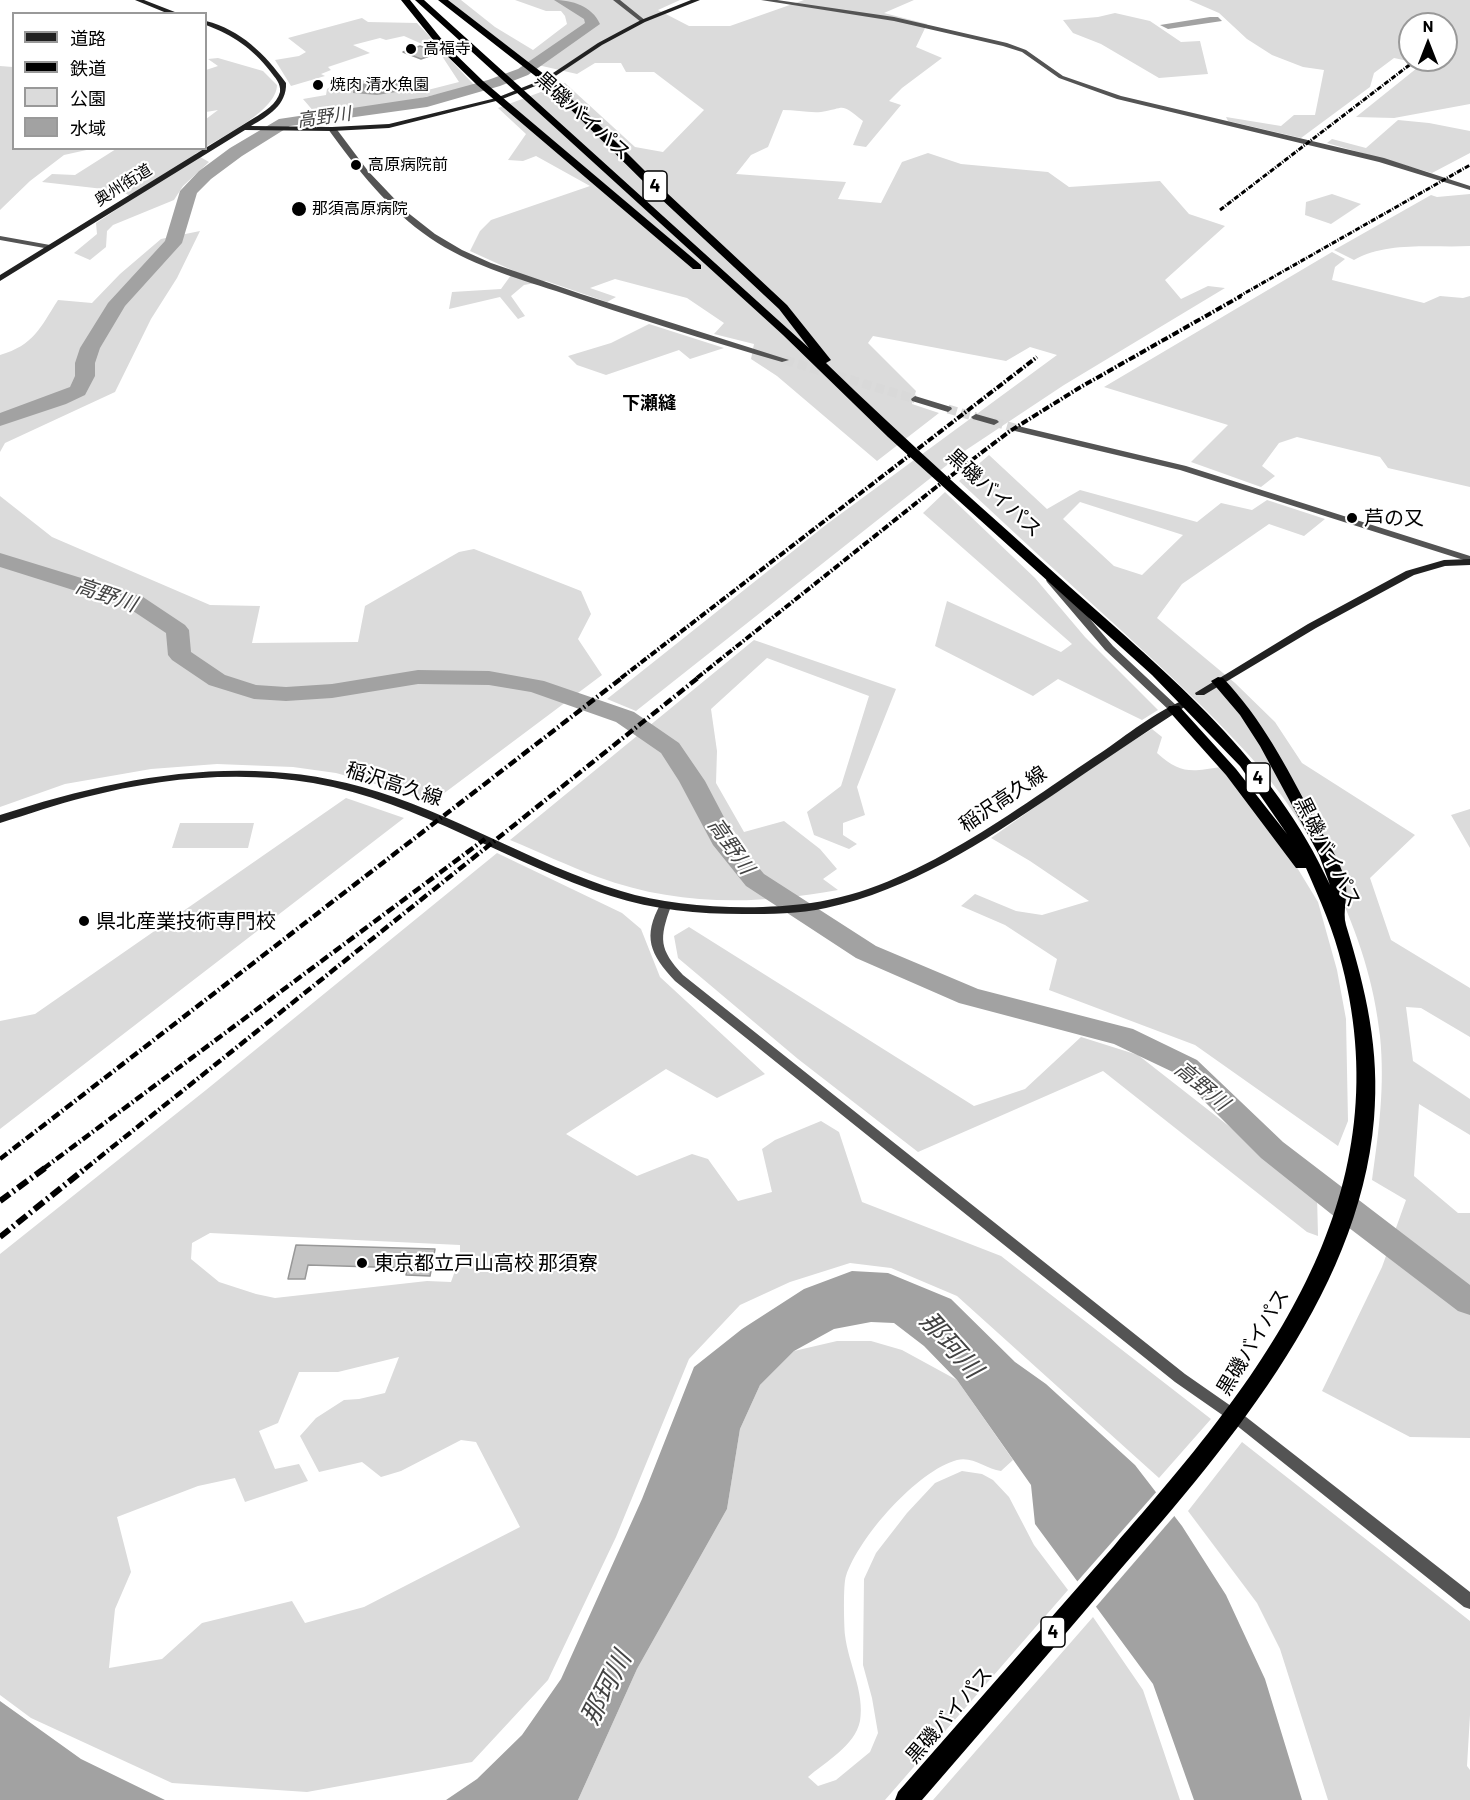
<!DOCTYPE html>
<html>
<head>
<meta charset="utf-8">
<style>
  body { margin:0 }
  #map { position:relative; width:1470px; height:1800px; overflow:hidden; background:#fff; font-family:Barlow,"Noto Sans JP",sans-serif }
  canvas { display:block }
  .legend { position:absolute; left:12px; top:12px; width:195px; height:138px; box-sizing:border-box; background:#fff; border:2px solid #999; margin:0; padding:8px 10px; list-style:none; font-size:18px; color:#000 }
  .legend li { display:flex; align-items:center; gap:12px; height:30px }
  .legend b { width:30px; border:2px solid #999 }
  .north { position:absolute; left:1398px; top:12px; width:60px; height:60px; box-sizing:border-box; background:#fff; border:2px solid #999; border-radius:50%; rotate:0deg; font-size:16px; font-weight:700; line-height:24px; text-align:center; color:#000 }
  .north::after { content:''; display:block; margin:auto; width:21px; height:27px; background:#000; clip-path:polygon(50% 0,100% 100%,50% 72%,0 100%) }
</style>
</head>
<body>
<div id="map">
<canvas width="1470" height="1800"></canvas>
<ul class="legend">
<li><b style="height:8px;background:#212121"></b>道路</li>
<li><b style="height:8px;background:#000"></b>鉄道</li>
<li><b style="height:16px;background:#dbdbdb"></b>公園</li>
<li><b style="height:16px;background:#a2a2a2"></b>水域</li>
</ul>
<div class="north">N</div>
</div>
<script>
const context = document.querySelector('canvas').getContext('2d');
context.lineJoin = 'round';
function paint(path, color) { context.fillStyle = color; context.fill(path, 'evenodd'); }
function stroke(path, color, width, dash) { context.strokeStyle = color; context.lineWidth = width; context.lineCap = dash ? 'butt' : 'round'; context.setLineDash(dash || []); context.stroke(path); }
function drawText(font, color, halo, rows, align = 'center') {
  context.font = font + ' Barlow,"Noto Sans JP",sans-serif'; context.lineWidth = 4.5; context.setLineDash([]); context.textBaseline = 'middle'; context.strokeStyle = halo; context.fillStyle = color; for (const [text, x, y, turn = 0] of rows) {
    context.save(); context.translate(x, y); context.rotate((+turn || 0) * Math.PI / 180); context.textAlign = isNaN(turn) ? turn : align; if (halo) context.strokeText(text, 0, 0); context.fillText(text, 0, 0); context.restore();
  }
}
paint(new Path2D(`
  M448 0H461L495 27 533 50 567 24 565 16 561 11H546L515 0H680L658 10 689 26H730L804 0H914L884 13 927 24 916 47 942 58 902 88 889 101 901 105 866 147 853 145 863 121C839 102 847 108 821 112 809 113 795 110 783 110L768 147 751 155 736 174 846 182 838 199 881 203 902 162 928 153 961 164 1048 172 1069 187 1160 181 1189 214 1225 226 1165 280 1181 299 1208 286 1225 288 1064 385 966 450 636 711 607 699 827 524 1057 355 1030 347 1006 361 873 336 868 343 916 391 912 404 939 413 877 461 777 376 751 359 754 344 714 334 724 323 687 298 615 279 590 288 616 297 607 302 546 281 524 285 511 296 525 316 518 319 500 297 449 309 452 292 501 289 514 271 470 251 480 231 491 220 590 186 536 156 523 161 508 160 526 134 498 108 565 83 635 147 663 152 704 110 654 72H626L621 63H595L577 74 529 63Z
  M1189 0H1470V104L1394 118 1356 117 1422 64 1394 58 1374 73 1370 87 1301 138 1228 121 1226 117 1281 126 1294 115H1315L1324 70 1303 67 1272 55 1247 39 1219 13ZM1410 24H1446V60H1410Z
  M1115 13 1150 21 1181 42 1200 41 1208 74 1159 78 1101 44 1073 33 1063 20 1098 17Z
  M362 18 368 22 417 23 435 42 422 44 404 36 386 40 380 38 353 45 370 53 328 67 331 70 321 74 325 76 291 86 275 60 299 56 306 52 288 38Z
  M443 52 475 86 389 105 315 113 303 99 326 95 327 89 337 83 333 81 342 78 350 81 402 79 416 93 459 82 440 53Z
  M218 58 263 71 277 85C277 110 225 135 206 147V119L218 110 206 112V99H207L206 70 218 66 208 59Z
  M0 66 13 67 14 148 91 149 64 155 30 181 0 210Z
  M1398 120 1429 123 1470 131V153L1432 173 1327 143 1332 139 1366 148Z
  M116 149H204L195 154 209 162 183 186 174 200 113 225 107 231 106 247 90 260 74 253 97 234 96 223 134 198 121 191 42 182 52 174 75 175Z
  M1332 194 1361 204 1331 224 1305 215 1306 202Z
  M1470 194V246C1433 248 1388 241 1354 260L1334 250 1431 195 1437 197Z
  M200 231 177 278 151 319 115 392 5 443 0 452V355C34 345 40 328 58 300L92 303 120 274 161 239Z
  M1332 252 1345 259 1335 267 1332 280 1424 303 1440 296 1463 298 1470 296V487L1388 468 1380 457 1297 437 1279 443 1262 466 1275 476 1261 487 1191 462 1228 425 1104 387Z
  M649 324 724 348 690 359 679 350 606 375 577 365 568 356 611 343Z
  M989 455 1047 509 1080 490 1197 522 1221 503 1252 510 1267 500 1325 519 1304 536 1269 524 1182 584 1157 618 1235 683 1275 722 1302 763 1415 835 1370 878 1391 940 1470 988V1037L1421 1008 1406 1007 1413 1061 1470 1099V1135L1419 1104 1414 1176 1458 1213H1470V1438L1410 1437 1322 1391 1382 1267 1406 1200 1372 1180C1379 1130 1385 1086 1380 1036 1370 936 1314 826 1246 752 1208 710 1165 671 1123 632 1068 582 1013 532 959 481ZM1080 502 1183 535 1142 575 1114 566 1063 519Z
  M945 492 1035 578 1085 637 1158 710 1142 720 1058 679 1033 696 935 646 947 601 1061 652 1072 644 923 513Z
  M0 496 52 537 210 605 260 606 252 643 358 642 365 606 459 552 474 549 581 591 591 614 578 639 602 675 431 803 397 790 336 773 293 767 217 764 151 769 65 784 0 807Z
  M754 640 896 689 857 787 865 815 843 823V835L857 844 849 849 814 835 807 812 841 786 869 696 767 658 711 709 717 751 716 783 744 832 784 821 820 849 837 869 823 879 838 890C757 905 676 906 598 877 568 866 539 852 510 840Z
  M1152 729 1162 737 1157 753C1180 774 1191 772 1220 767L1290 856 1318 902 1337 970 1346 1019 1348 1121 1338 1146 1195 1045 1049 990 1057 959 1005 925 961 906 975 894 1016 911 1042 915 1089 901 1030 861 991 838 1099 762Z
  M346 798 404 818 0 1129V1021L35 1014Z
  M1470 809V848L1451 815Z
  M180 823H254L248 848H172Z
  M497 853 622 913 641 929 660 977 765 1074 717 1098 666 1069 566 1134 637 1176 692 1154 708 1159 738 1201 772 1192 762 1149 775 1140 821 1121 839 1132 862 1202 1001 1256 1211 1419 1159 1478 957 1296 891 1268 850 1263 790 1282 740 1305 689 1359 616 1537 548 1680 472 1762 307 1792 172 1783 31 1718 0 1695V1254L206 1090ZM210 1233 460 1245V1257L451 1282 427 1281 275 1298 256 1294 219 1282 191 1259 192 1243ZM399 1357 385 1393 359 1399 344 1400 316 1418 300 1436 319 1472 362 1462 381 1477 401 1471 461 1440 476 1442 520 1527 364 1607 305 1623 292 1601 202 1623 162 1659 109 1668 115 1609 131 1572 117 1517 198 1486 235 1478 245 1502 308 1481 299 1464 275 1469 259 1431 278 1423 299 1372H338Z
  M689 927 974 1106 1025 1089 1081 1037 1138 1055 1317 1195 1318 1236 1307 1232 1103 1071 918 1152 798 1059 678 958 674 936Z
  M837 1341H871L902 1350 957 1380 1013 1460 1001 1471C986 1469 973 1456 957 1460 917 1471 859 1537 846 1576 843 1584 844 1625 845 1635 848 1662 865 1693 860 1721 855 1746 825 1762 808 1777L818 1786 836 1780 870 1752 878 1733 872 1698 863 1665 864 1579 876 1553 907 1513 935 1483 962 1471 982 1474 993 1480 1009 1497 1034 1545 1068 1590 885 1800H578L637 1669 727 1509 740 1429 760 1385 794 1351Z
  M1242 1442 1470 1621V1715L1467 1766 1470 1770V1800H1328L1280 1649 1257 1603 1188 1511Z
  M1093 1617 1143 1690 1180 1800H933Z`), '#dbdbdb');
paint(new Path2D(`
  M1210 17H1218L1222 21 1168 29 1160 25Z
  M393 80 398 82 396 92 377 95 353 93V85Z
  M852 1271 888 1273 951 1299 1015 1362 1046 1384 1135 1465 1182 1526 1226 1595 1265 1679 1302 1800H1194L1153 1684 1035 1524 1031 1485 957 1380 924 1346 894 1323 871 1322 834 1329 794 1351 760 1385 740 1429 727 1509 637 1669 578 1800H446L477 1779 522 1735 561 1679 642 1499 694 1367 742 1329 804 1289Z
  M0 1701 81 1759 165 1800H0Z`), '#a2a2a2');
paint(new Path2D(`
  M1158 1490 1176 1514 1094 1609 1075 1584Z`), '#fff');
paint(new Path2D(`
  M554 0C572 0 592 6 600 24L528 75 500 86 427 107 290 126 242 156 211 179 197 193 182 243 125 306 100 348 95 363V376L85 395 66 404 0 426V413L70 387 75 376V363L80 348 108 303 165 241 180 191 199 171 230 148 279 119 426 97 488 80 518 69 585 23 584 19Z
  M0 553 143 597 185 625 189 630 191 652 225 675 256 685 286 687 332 684 418 670 489 671 544 681 634 712 679 743 705 781 737 842 764 874 876 946 978 989 1133 1029 1197 1060 1283 1142 1470 1285V1315L1458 1311 1340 1221 1261 1158 1177 1074 1114 1044 959 1003 856 958 746 886 713 845 679 781 661 753 616 722 531 692 489 685 418 684 332 698 286 701 254 699 209 685 172 660 168 655 166 633 127 607 0 567Z`), '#a2a2a2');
const building = new Path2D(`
  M420 46 438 53 421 59 403 52Z
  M296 1245 435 1249 430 1276 406 1275 407 1268 308 1265 305 1279H288Z`);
paint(building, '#c4c4c4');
stroke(building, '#989898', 1.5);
stroke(new Path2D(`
  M785 360 915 399
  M948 409 976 417
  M994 422 1018 429`), '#d9d9d9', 9, [9, 4.5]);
paint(new Path2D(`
  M613 0H620L646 21 641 22Z
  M761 0H777L894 17 1007 43 1026 50 1063 76 1121 96 1384 158 1470 186V190L1379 162 1117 99 1059 78 1022 52 1003 46 894 21Z
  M329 127H335L368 171 407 212 435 234 462 250 491 263 581 294 789 360 782 362C706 340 631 317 556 291 513 277 468 264 430 238 389 210 357 169 328 129Z
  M915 396 951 407 952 409 948 412 912 401 911 399Z
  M976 414 997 420 999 422 994 425 973 419 971 417Z
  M1018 426 1186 466 1470 556V562L1180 470 1015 431 1013 429Z
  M1051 577 1055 578 1113 646 1178 707 1179 709 1178 711H1170L1105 650 1047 582 1046 580Z
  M1236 1411 1241 1413 1470 1592V1609L1464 1607 1231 1421 1228 1417 1231 1413Z`), '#545454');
paint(new Path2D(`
  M0 236 50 245 54 247 50 249 0 240Z
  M665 902 671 906C659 939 659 949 683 975L1185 1374 1241 1413 1244 1417 1241 1421 1236 1423 1231 1421 1175 1382 675 981C650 954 642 937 661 903Z`), '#545454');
paint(new Path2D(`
  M135 0H144L180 14H169Z
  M691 0H700L645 22 602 45 548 81 500 100 389 128 332 131 245 130 0 281V275L254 118C264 112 277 104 280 92 281 83 275 78 270 71 252 48 233 35 206 25V21C241 30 265 54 286 83 287 105 268 116 251 126L332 127 389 124 496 98 544 79 598 43 641 20Z
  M1470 559V565L1445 566 1414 575 1316 628 1204 695H1196L1195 693 1308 624 1406 571 1444 560Z
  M1182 701 1187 704 1186 706C1141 735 1097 765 1053 795 983 842 910 890 826 908 799 914 771 914 743 914 698 914 654 910 611 896 509 864 421 802 313 783 239 770 158 778 86 797 57 804 29 814 0 823V815C117 777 241 753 362 787 452 812 532 864 621 891 676 908 754 911 811 903 914 889 1017 808 1102 752 1125 736 1157 711 1182 701Z`), '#212121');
paint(new Path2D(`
  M401 0H410L448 47 483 81 701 265V269H693L477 85 442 51Z
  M415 0H424L809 348 779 309 659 197 543 82 438 0H448L549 78 594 120 667 193 787 305 831 360 826 363C905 440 988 513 1070 587 1169 675 1274 761 1330 885L1319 855 1260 746 1240 715 1211 681 1218 677 1223 678C1262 719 1286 766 1312 815 1323 836 1339 857 1345 880 1349 895 1342 911 1346 925 1366 990 1380 1050 1374 1119 1359 1299 1220 1455 1107 1585 1046 1657 984 1728 922 1800H895L898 1792C970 1710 1042 1628 1114 1546 1261 1378 1403 1203 1342 965 1334 931 1320 900 1306 868H1296L1226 775 1167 709 1169 706H1179L1236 769 1287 834 1240 766 1152 675 888 437 783 335Z`), '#000');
stroke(new Path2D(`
  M1220 210 1412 63
  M1238 297 1470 165`), '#000', 3, [5, 1.5, 1, 1.5]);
stroke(new Path2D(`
  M621 678 1037 357
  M697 678 935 488 1010 431 1079 388 1241 296`), '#000', 4, [7, 2, 1.5, 2]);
stroke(new Path2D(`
  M0 1159 623 677
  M43 1169 485 839
  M85 1169 699 677`), '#000', 4.5, [9, 3, 1.5, 3]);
stroke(new Path2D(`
  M0 1201 45 1168
  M0 1237 86 1168`), '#000', 6, [12, 4, 2, 4]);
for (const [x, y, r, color] of [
  [411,49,6,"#000"],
  [318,85,6,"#000"],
  [356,165,6,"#000"],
  [299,209,8,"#000"],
  [1352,518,6,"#000"],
  [84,921,6,"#000"],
  [362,1263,6,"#000"]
]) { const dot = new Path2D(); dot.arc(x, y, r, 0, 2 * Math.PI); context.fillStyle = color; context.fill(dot); stroke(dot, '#fff', 2); }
drawText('16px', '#000', '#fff', [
  ["高福寺",423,49],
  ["焼肉 清水魚園",330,85],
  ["高原病院前",368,165],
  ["那須高原病院",312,209]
], 'left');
drawText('16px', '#000', '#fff', [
  ["奥州街道",123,185,-32]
]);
drawText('italic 18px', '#434343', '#fff', [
  ["高野川",324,117,-8]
]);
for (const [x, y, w] of [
  [655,186,24],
  [1258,778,24],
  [1053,1632,24]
]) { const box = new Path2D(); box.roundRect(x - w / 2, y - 15, w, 30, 4.5); context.fillStyle = '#fff'; context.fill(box); stroke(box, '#000', 1.5); }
drawText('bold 18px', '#000', null, [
  ["4",655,186],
  ["4",1258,778],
  ["4",1053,1632]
]);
drawText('bold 18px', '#000', '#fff', [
  ["下瀬縫",649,403]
]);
drawText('20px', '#000', '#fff', [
  ["黒磯バイパス",583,116,42],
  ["黒磯バイパス",994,493,42],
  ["稲沢高久線",394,784,18],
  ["稲沢高久線",1003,799,-34],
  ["黒磯バイパス",1328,852,63],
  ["黒磯バイパス",1253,1342,-59],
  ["黒磯バイパス",949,1715,-49]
]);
drawText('20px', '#000', '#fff', [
  ["芦の又",1364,518],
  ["県北産業技術専門校",96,921],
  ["東京都立戸山高校 那須寮",374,1263]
], 'left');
drawText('italic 21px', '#434343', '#fff', [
  ["高野川",106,595,19],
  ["高野川",731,846,55],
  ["高野川",1202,1086,40]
]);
drawText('italic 26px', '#434343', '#fff', [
  ["那珂川",951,1345,48],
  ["那珂川",606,1688,-63]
]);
</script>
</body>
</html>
